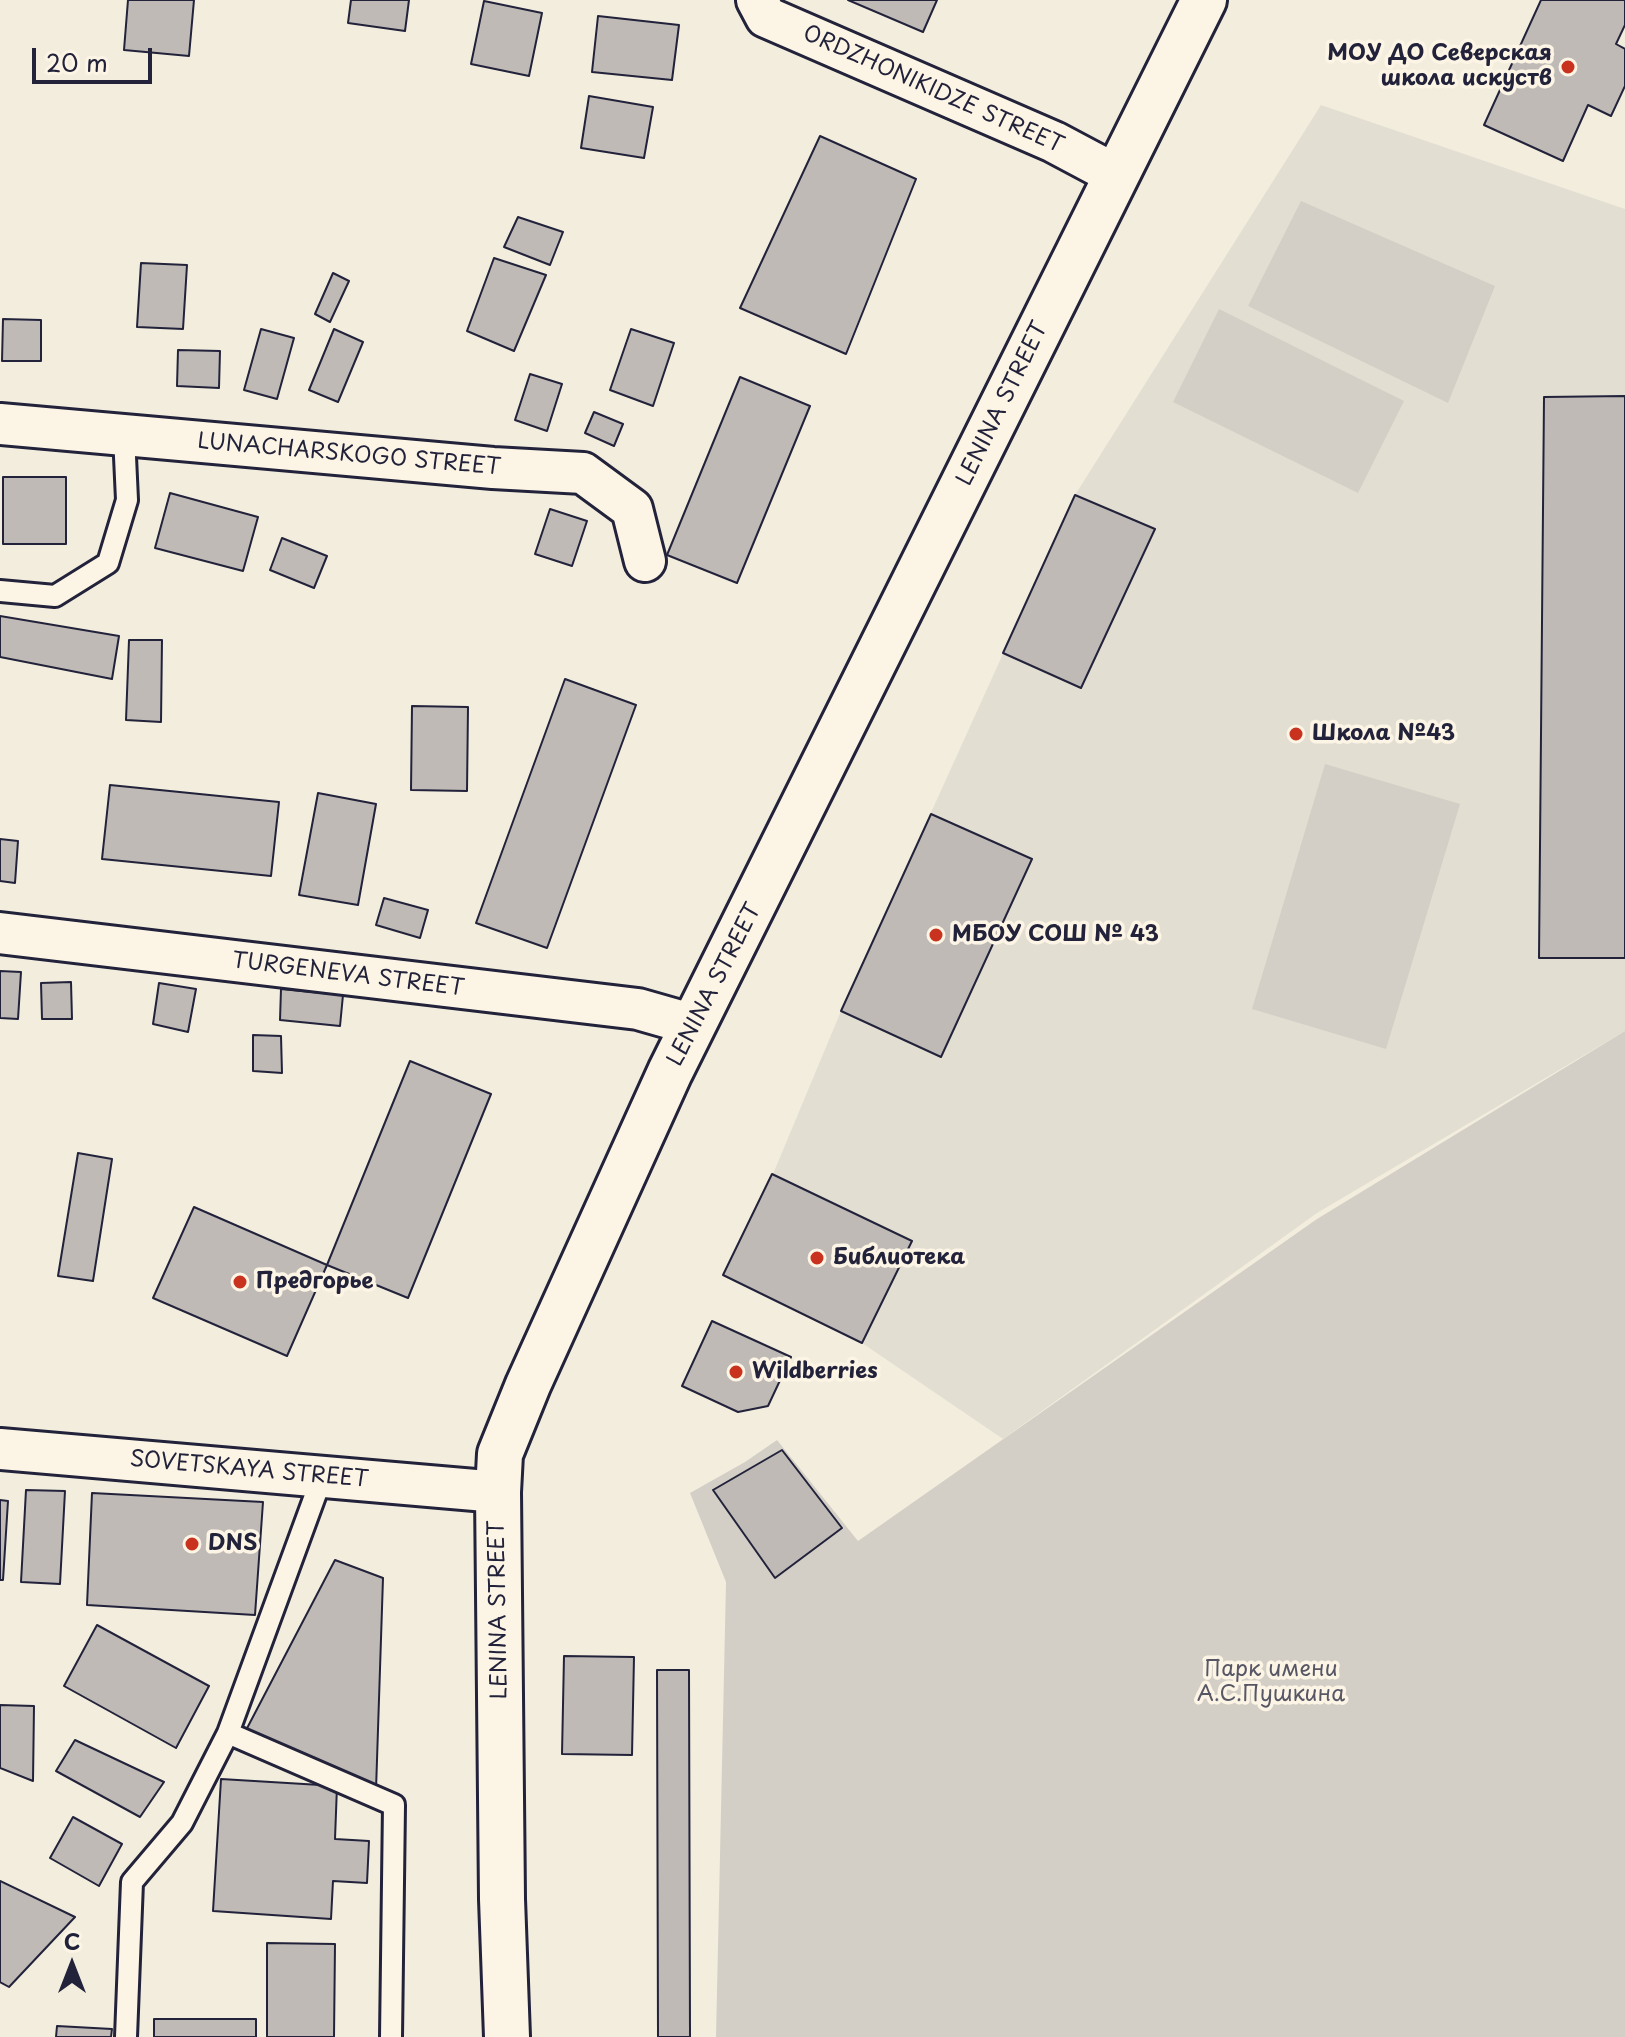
<!DOCTYPE html>
<html>
<head>
<meta charset="utf-8">
<style>
  body { margin:0 }
  #map { position:relative; width:1625px; height:2037px; overflow:hidden; background:#f3edde; font-family:"Playpen Sans",sans-serif }
  canvas { display:block }
  .north { position:absolute; left:32px; top:1925px; width:80px; height:80px; -webkit-text-stroke:6px #fcf5e5; paint-order:stroke; rotate:0deg; font-size:22px; font-weight:700; line-height:32px; text-align:center; color:#22223b }
  .north::after { content:''; display:block; margin:auto; width:28px; height:36px; background:#22223b; clip-path:polygon(50% 0,100% 100%,50% 72%,0 100%) }
  .scale { position:absolute; left:32px; top:48px; width:120px; height:36px; box-sizing:border-box; border:4px solid #22223b; border-top:0; padding-left:10px; font-size:24px; line-height:28px; white-space:nowrap; color:#22223b; -webkit-text-stroke:6px #fcf5e5; paint-order:stroke }
</style>
</head>
<body>
<div id="map">
<canvas width="1625" height="2037"></canvas>
<div class="north">С</div>
<div class="scale">20 m</div>
</div>
<script>
const context = document.querySelector('canvas').getContext('2d');
context.lineJoin = 'round';
function paint(path, color) { context.fillStyle = color; context.fill(path, 'evenodd'); }
function stroke(path, color, width, dash) { context.strokeStyle = color; context.lineWidth = width; context.lineCap = dash ? 'butt' : 'round'; context.setLineDash(dash || []); context.stroke(path); }
function drawText(font, color, halo, rows, align = 'center') {
  context.font = font + ' "Playpen Sans",sans-serif'; context.lineWidth = 7; context.setLineDash([]); context.textBaseline = 'middle'; context.strokeStyle = halo; context.fillStyle = color; for (const [text, x, y, turn = 0] of rows) {
    context.save(); context.translate(x, y); context.rotate((+turn || 0) * Math.PI / 180); context.textAlign = isNaN(turn) ? turn : align; if (halo) context.strokeText(text, 0, 0); context.fillText(text, 0, 0); context.restore();
  }
}
paint(new Path2D(`
  M1321 105 1625 209V1031L1317 1213 1003 1439 862 1343 723 1275 773 1174 841 1011 1075 495Z`), '#e3ded2');
paint(new Path2D(`
  M1301 201 1495 286 1448 403 1248 306Z
  M1219 309 1404 401 1358 493 1173 402Z
  M1325 764 1460 804 1386 1049 1252 1009Z
  M1625 1031V2037H716L726 1582 690 1493 745 1462 777 1440 858 1541 1317 1219Z`), '#d4cfc6');
const building = new Path2D(`
  M128 0H194L189 56 124 50Z
  M351 0H409L405 31 348 23Z
  M848 0H937L923 32Z
  M1541 0H1625V25L1616 44 1625 49V86L1611 116 1588 105 1563 161 1484 125Z
  M484 1 542 13 529 76 471 64Z
  M598 16 679 25 672 80 592 72Z
  M589 96 653 107 644 158 581 148Z
  M820 136 916 179 846 354 740 308Z
  M518 217 563 232 550 265 504 247Z
  M494 258 546 275 514 351 467 331Z
  M141 263 187 265 183 329 137 327Z
  M333 273 349 281 330 322 315 314Z
  M3 319 41 320V361H2Z
  M261 329 294 338 277 399 244 390Z
  M334 329 363 342 338 402 309 390Z
  M631 329 674 343 653 406 610 390Z
  M178 350 220 351 219 388 177 386Z
  M530 374 562 384 547 431 515 420Z
  M740 377 810 406 737 583 667 555Z
  M1625 396V958H1539L1544 397Z
  M594 412 623 424 614 446 585 433Z
  M3 477H66V544H3Z
  M170 493 258 517 243 571 155 548Z
  M1075 495 1155 529 1081 688 1003 653Z
  M550 509 587 521 572 566 535 554Z
  M282 538 327 556 314 588 270 570Z
  M0 616 119 636 112 679 0 657Z
  M129 640H162L161 722 126 720Z
  M565 679 636 705 547 948 476 923Z
  M412 706 468 707 467 791 411 790Z
  M110 785 279 802 271 876 102 859Z
  M318 793 376 804 358 905 299 895Z
  M931 814 1032 859 941 1057 841 1011Z
  M0 839 18 841 15 883 0 881Z
  M384 898 428 910 420 938 376 925Z
  M0 971 21 972 18 1019 0 1018Z
  M71 982 72 1019H42L41 983Z
  M159 983 196 989 188 1032 153 1024Z
  M281 989 343 995 340 1026 280 1020Z
  M253 1035 281 1036 282 1073 253 1071Z
  M410 1061 491 1094 408 1298 327 1265Z
  M78 1153 112 1159 93 1281 58 1276Z
  M772 1174 912 1241 862 1343 723 1275Z
  M194 1207 327 1265 287 1356 153 1298Z
  M712 1321 791 1357 768 1406 738 1412 682 1386Z
  M782 1450 842 1528 775 1578 713 1490Z
  M26 1490 65 1491 60 1584 21 1582Z
  M92 1493 263 1502 255 1615 87 1605Z
  M0 1500 8 1501 3 1580H0Z
  M335 1560 383 1578 376 1790 244 1734Z
  M97 1625 209 1686 176 1748 64 1686Z
  M564 1656 634 1657 632 1755 562 1754Z
  M657 1670H689L690 2037H658Z
  M0 1705 34 1706 33 1781 0 1768Z
  M75 1740 164 1782 140 1817 56 1771Z
  M221 1779 337 1786 335 1839 369 1841 367 1883 333 1881 331 1919 213 1911Z
  M73 1817 122 1844 99 1886 50 1858Z
  M0 1881 75 1917 9 1987 0 1982Z
  M267 1943 335 1944 334 2037H267Z
  M154 2019H256V2037H154Z
  M57 2026 112 2029 111 2037H56Z`);
paint(building, '#bfbab6');
stroke(building, '#22223b', 2);
const lane = new Path2D(`
  M0 591 55 596 108 563 127 500 124 435
  M228 1733 394 1805 391 2037
  M126 2037 132 1882 182 1823 228 1733 322 1477`);
const street = new Path2D(`
  M757 0 766 17 1054 142 1116 175
  M0 424 493 468 583 473 632 509 645 561
  M0 933 638 1009 694 1025
  M0 1449 498 1492`);
const secondary = new Path2D(`
  M507 2037 502 1899 498 1492 500 1454 528 1385 670 1072 1204 0`);
stroke(lane, '#22223b', 26);
stroke(street, '#22223b', 46);
stroke(secondary, '#22223b', 50);
stroke(lane, '#fcf5e5', 20);
stroke(street, '#fcf5e5', 40);
stroke(secondary, '#fcf5e5', 44);
for (const [x, y, r, color] of [
  [1568,67,8,"#c8321e"],
  [1296,734,8,"#c8321e"],
  [936,935,8,"#c8321e"],
  [817,1258,8,"#c8321e"],
  [240,1282,8,"#c8321e"],
  [736,1372,8,"#c8321e"],
  [192,1544,8,"#c8321e"]
]) { const dot = new Path2D(); dot.arc(x, y, r, 0, 2 * Math.PI); context.fillStyle = color; context.fill(dot); stroke(dot, '#fcf5e5', 3); }
drawText('bold 22px', '#22223b', '#fcf5e5', [
  ["МОУ ДО Северская",1552,54,"right"],
  ["школа искуств",1552,79,"right"],
  ["Школа №43",1312,734],
  ["МБОУ СОШ № 43",952,935],
  ["Библиотека",833,1258],
  ["Предгорье",256,1282],
  ["Wildberries",752,1372],
  ["DNS",208,1544]
], 'left');
drawText('22px', '#22223b', '#fcf5e5', [
  ["ORDZHONIKIDZE STREET",933,90,24],
  ["LENINA STREET",1003,404,-64],
  ["LUNACHARSKOGO STREET",349,455,5],
  ["TURGENEVA STREET",348,975,7],
  ["LENINA STREET",715,985,-63],
  ["SOVETSKAYA STREET",249,1470,5],
  ["LENINA STREET",499,1610,-91]
]);
drawText('22px', '#575665', '#fcf5e5', [
  ["Парк имени",1271,1670],
  ["А.С.Пушкина",1271,1695]
]);
</script>
</body>
</html>
